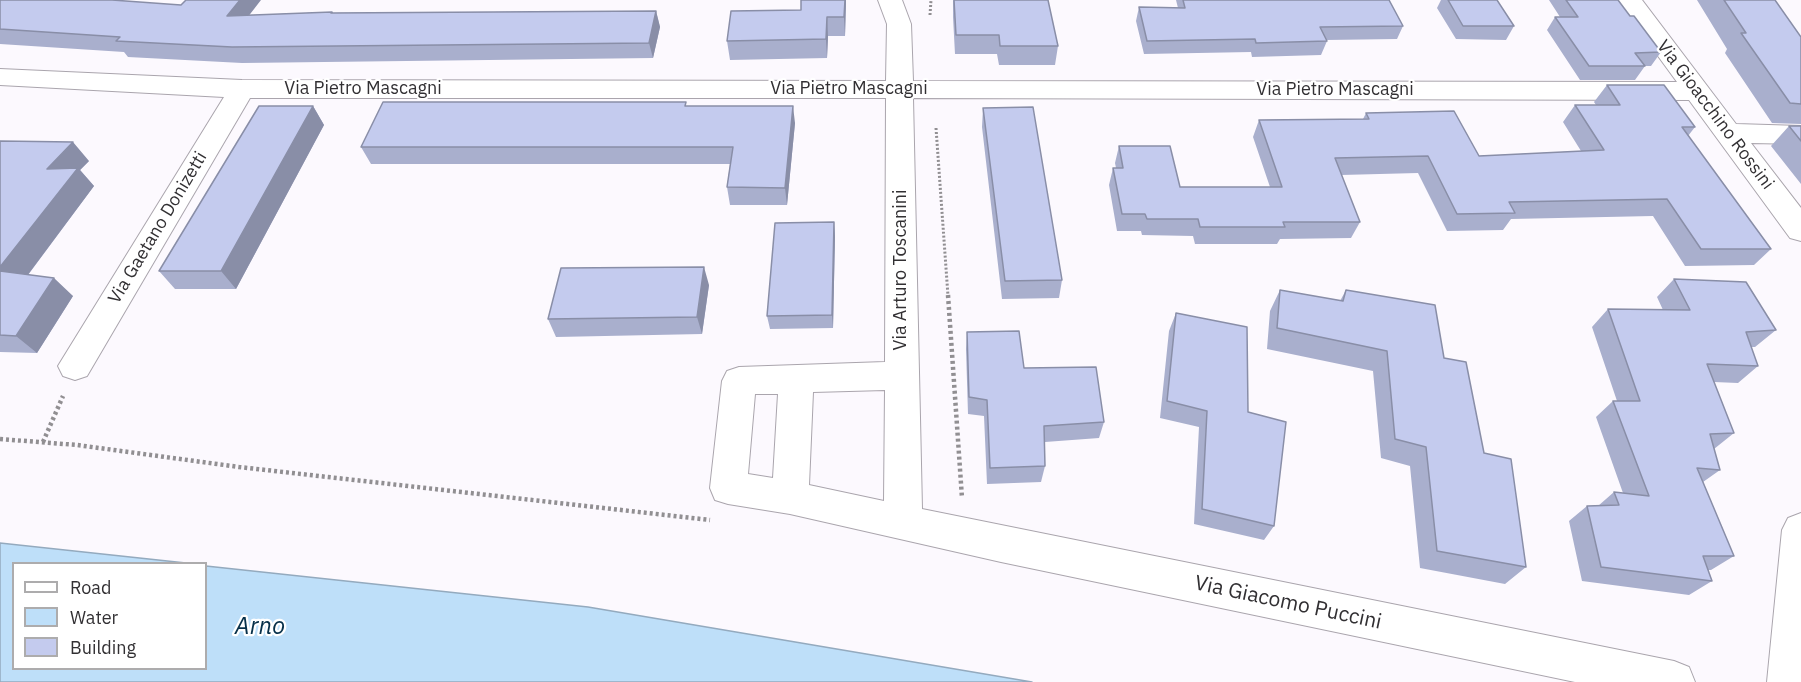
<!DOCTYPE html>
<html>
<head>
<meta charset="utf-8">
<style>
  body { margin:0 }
  #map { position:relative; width:1801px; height:682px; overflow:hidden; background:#fcf9fe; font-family:"IBM Plex Sans",sans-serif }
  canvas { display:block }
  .legend { position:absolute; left:12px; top:562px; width:195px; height:108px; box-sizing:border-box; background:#fff; border:2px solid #adacad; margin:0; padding:8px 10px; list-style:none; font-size:18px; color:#323033 }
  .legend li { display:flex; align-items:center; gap:12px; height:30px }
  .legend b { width:30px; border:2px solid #adacad }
</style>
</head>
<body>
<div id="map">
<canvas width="1801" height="682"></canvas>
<ul class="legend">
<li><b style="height:8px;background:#fff"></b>Road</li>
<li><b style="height:16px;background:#bedff9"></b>Water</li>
<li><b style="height:16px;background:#c4cbee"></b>Building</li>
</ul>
</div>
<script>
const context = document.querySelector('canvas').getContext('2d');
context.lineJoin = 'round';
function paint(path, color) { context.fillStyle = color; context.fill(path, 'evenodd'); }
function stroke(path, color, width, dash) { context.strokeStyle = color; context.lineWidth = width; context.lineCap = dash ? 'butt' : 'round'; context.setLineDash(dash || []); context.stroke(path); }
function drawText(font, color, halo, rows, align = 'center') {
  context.font = font + ' "IBM Plex Sans",sans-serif'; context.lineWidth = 4.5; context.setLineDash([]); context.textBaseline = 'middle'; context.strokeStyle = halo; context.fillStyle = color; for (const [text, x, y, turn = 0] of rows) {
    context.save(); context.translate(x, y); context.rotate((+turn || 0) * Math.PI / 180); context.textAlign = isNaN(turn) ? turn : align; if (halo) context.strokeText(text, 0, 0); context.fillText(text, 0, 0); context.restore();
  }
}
const water = new Path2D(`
  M0 543 186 563 14 564V668H206V566L588 607 1032 682H0Z`);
paint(water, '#bedff9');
stroke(water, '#94aabe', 1.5);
const minor = new Path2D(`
  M878 0H902L911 24 913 81 1677 82 1617 0H1642L1736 124 1801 126V144L1751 143 1801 208V241L1790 238 1689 100 913 98 922 509 1674 661 1689 667 1695 682H1575L1001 562 790 514 728 504 715 500 710 488 722 381 727 371 739 367 885 362 886 98H250L87 376 75 380 63 376 58 366 224 97 0 85V69L242 80 886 81 887 24ZM885 390 884 501 809 485 813 392ZM755 394H778L773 478 748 474Z
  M1801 513V682H1767L1782 530 1788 518Z`);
stroke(minor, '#aaa5ad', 2);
stroke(new Path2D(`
  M930 15 931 0
  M936 128 948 296`), '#918f92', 3, [2, 2]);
stroke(new Path2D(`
  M948 295 962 498
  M0 439 77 445 239 467 710 520
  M43 442 63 396`), '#918f92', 4.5, [3, 3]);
paint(minor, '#fff');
paint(new Path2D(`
  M0 0 250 15 332 12 333 13 656 11 660 27 653 58 242 63 128 57 124 52 0 44Z
  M846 0 845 36H828L827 58 730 60 727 41 801 10Z
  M953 0 1058 46 1055 65H999L997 54H955L953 17Z
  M1176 0H1389L1403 26 1397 39 1326 40 1327 41 1321 55 1252 57 1251 52 1144 54 1136 21 1139 7 1178 8Z
  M1441 0H1497L1514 26 1506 40 1456 39 1437 8Z
  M1549 0H1618L1630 16 1661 52 1651 66H1645L1635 80H1580L1547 30 1555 17H1560Z
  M1697 0H1775L1801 37V124L1772 123 1725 53 1727 49Z
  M1607 85 1695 127 1688 136 1771 249 1754 265 1685 266 1653 216 1511 219 1503 230 1447 231 1418 173 1341 175 1360 222 1351 238 1280 239 1277 244H1195L1193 236 1142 235 1141 231H1117L1109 185 1113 168H1116L1115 163 1119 146 1180 187H1270L1253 137 1259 120 1363 119 1366 113 1479 156 1581 151 1563 122 1575 105H1596L1594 102Z
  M313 106 324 125 236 289H175L159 271Z
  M687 106 795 123 787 205H730L727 187 730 164H371L361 147Z
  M983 108 1062 280 1059 298 1002 299 982 127Z
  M1789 126H1801V184L1771 146Z
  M0 141 89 161 80 170 94 186 28 275 73 296 37 353 0 352Z
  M834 222 835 236 833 328 770 329 767 316Z
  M1674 279 1776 330 1755 347H1751L1758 366 1738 383 1714 382 1734 433 1714 449 1720 470 1703 482 1734 556 1711 570H1708L1712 581 1689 595 1582 581 1569 521 1587 506H1598L1614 492 1623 493 1596 417 1613 401H1617L1592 327 1608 309 1663 310 1657 297Z
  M709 285 702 334 556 337 548 319Z
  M1280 290 1340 301 1346 290 1444 358 1484 453 1526 567 1505 584 1420 568 1410 466 1381 458 1373 371 1267 349 1270 311Z
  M1176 313 1248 412 1274 526 1264 540 1194 524 1199 427 1160 418 1169 331Z
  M967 332 1024 368 1104 422 1099 438 1045 442V466L1041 482 987 484 984 416 968 414 966 349Z`), '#a9afcd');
paint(new Path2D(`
  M240 0H261L237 31 227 16Z
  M845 0H846L845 36 844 17Z
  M656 11 660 27 653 58 649 43Z
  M827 17 828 36 827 58 826 39Z
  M313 106 324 125 236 289 221 271Z
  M793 106 795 123 787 205 785 188Z
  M73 142 89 161 80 170 94 186 18 288 0 272V267L47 169Z
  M834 222 835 236 833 328 832 315Z
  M704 267 709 285 702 334 697 317Z
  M54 278 73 296 37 353 16 336Z`), '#898ea7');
const building = new Path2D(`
  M0 0H112L181 5 186 0H240L227 16 332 12 331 13 656 11 649 43 232 47 116 41 120 37 0 29Z
  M801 0H845L844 17H827L826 39 727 41 731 11 801 10Z
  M954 0H1048L1058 46H1000L999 35H956Z
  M1183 0H1389L1403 26 1320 27 1327 41 1256 43 1255 39 1147 41 1139 7 1185 8Z
  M1448 0H1497L1514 26H1463Z
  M1566 0H1618L1630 16H1634L1661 52 1635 53 1645 66H1589L1555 17H1578Z
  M1724 0H1775L1801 37V104L1790 103 1741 33H1746Z
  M1607 85H1664L1695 127H1682L1771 249H1701L1667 199 1509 202 1515 213 1457 214 1428 156 1335 158 1360 222H1283L1285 227H1200L1198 219H1147L1145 214H1122L1113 168H1123L1119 146H1170L1180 187H1282L1259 120 1369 119 1366 113 1454 111 1479 156 1604 150 1575 105H1620Z
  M383 102H686L685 106H793L785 188 727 187 733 147H361Z
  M259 106H313L221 271H159Z
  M1033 107 1062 280 1005 281 983 108Z
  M1789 126H1801V141Z
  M0 141 73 142 47 169 78 168 0 267Z
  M834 222 832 315 767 316 775 223Z
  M704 267 697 317 548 319 561 268Z
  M0 271 54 278 16 336 0 335Z
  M1674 279 1746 282 1776 330 1746 332 1758 366 1707 364 1734 433 1710 434 1720 470 1697 468 1734 556H1703L1712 581 1601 567 1587 506 1619 505 1614 492 1649 496 1613 401H1640L1608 309 1690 310Z
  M1280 290 1343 301 1346 290 1435 305 1444 358 1466 362 1484 453 1511 459 1526 567 1437 551 1426 447 1395 439 1387 351 1277 328Z
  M1176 313 1247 327 1248 412 1286 422 1274 526 1202 509 1207 411 1167 401Z
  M1019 331 1024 368 1096 367 1104 422 1044 426 1045 466 990 468 987 400 969 397 967 332Z`);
paint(building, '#c4cbee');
stroke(building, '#898ea7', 1.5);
drawText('18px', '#323033', '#fff', [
  ["Via Pietro Mascagni",363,89],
  ["Via Pietro Mascagni",849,89],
  ["Via Pietro Mascagni",1335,90],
  ["Via Gioacchino Rossini",1715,115,53],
  ["Via Gaetano Donizetti",158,228,-59],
  ["Via Arturo Toscanini",901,270,-90]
]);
drawText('21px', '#323033', '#fff', [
  ["Via Giacomo Puccini",1288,603,12]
]);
drawText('italic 24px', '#07304a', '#fff', [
  ["Arno",260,627]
]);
</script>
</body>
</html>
